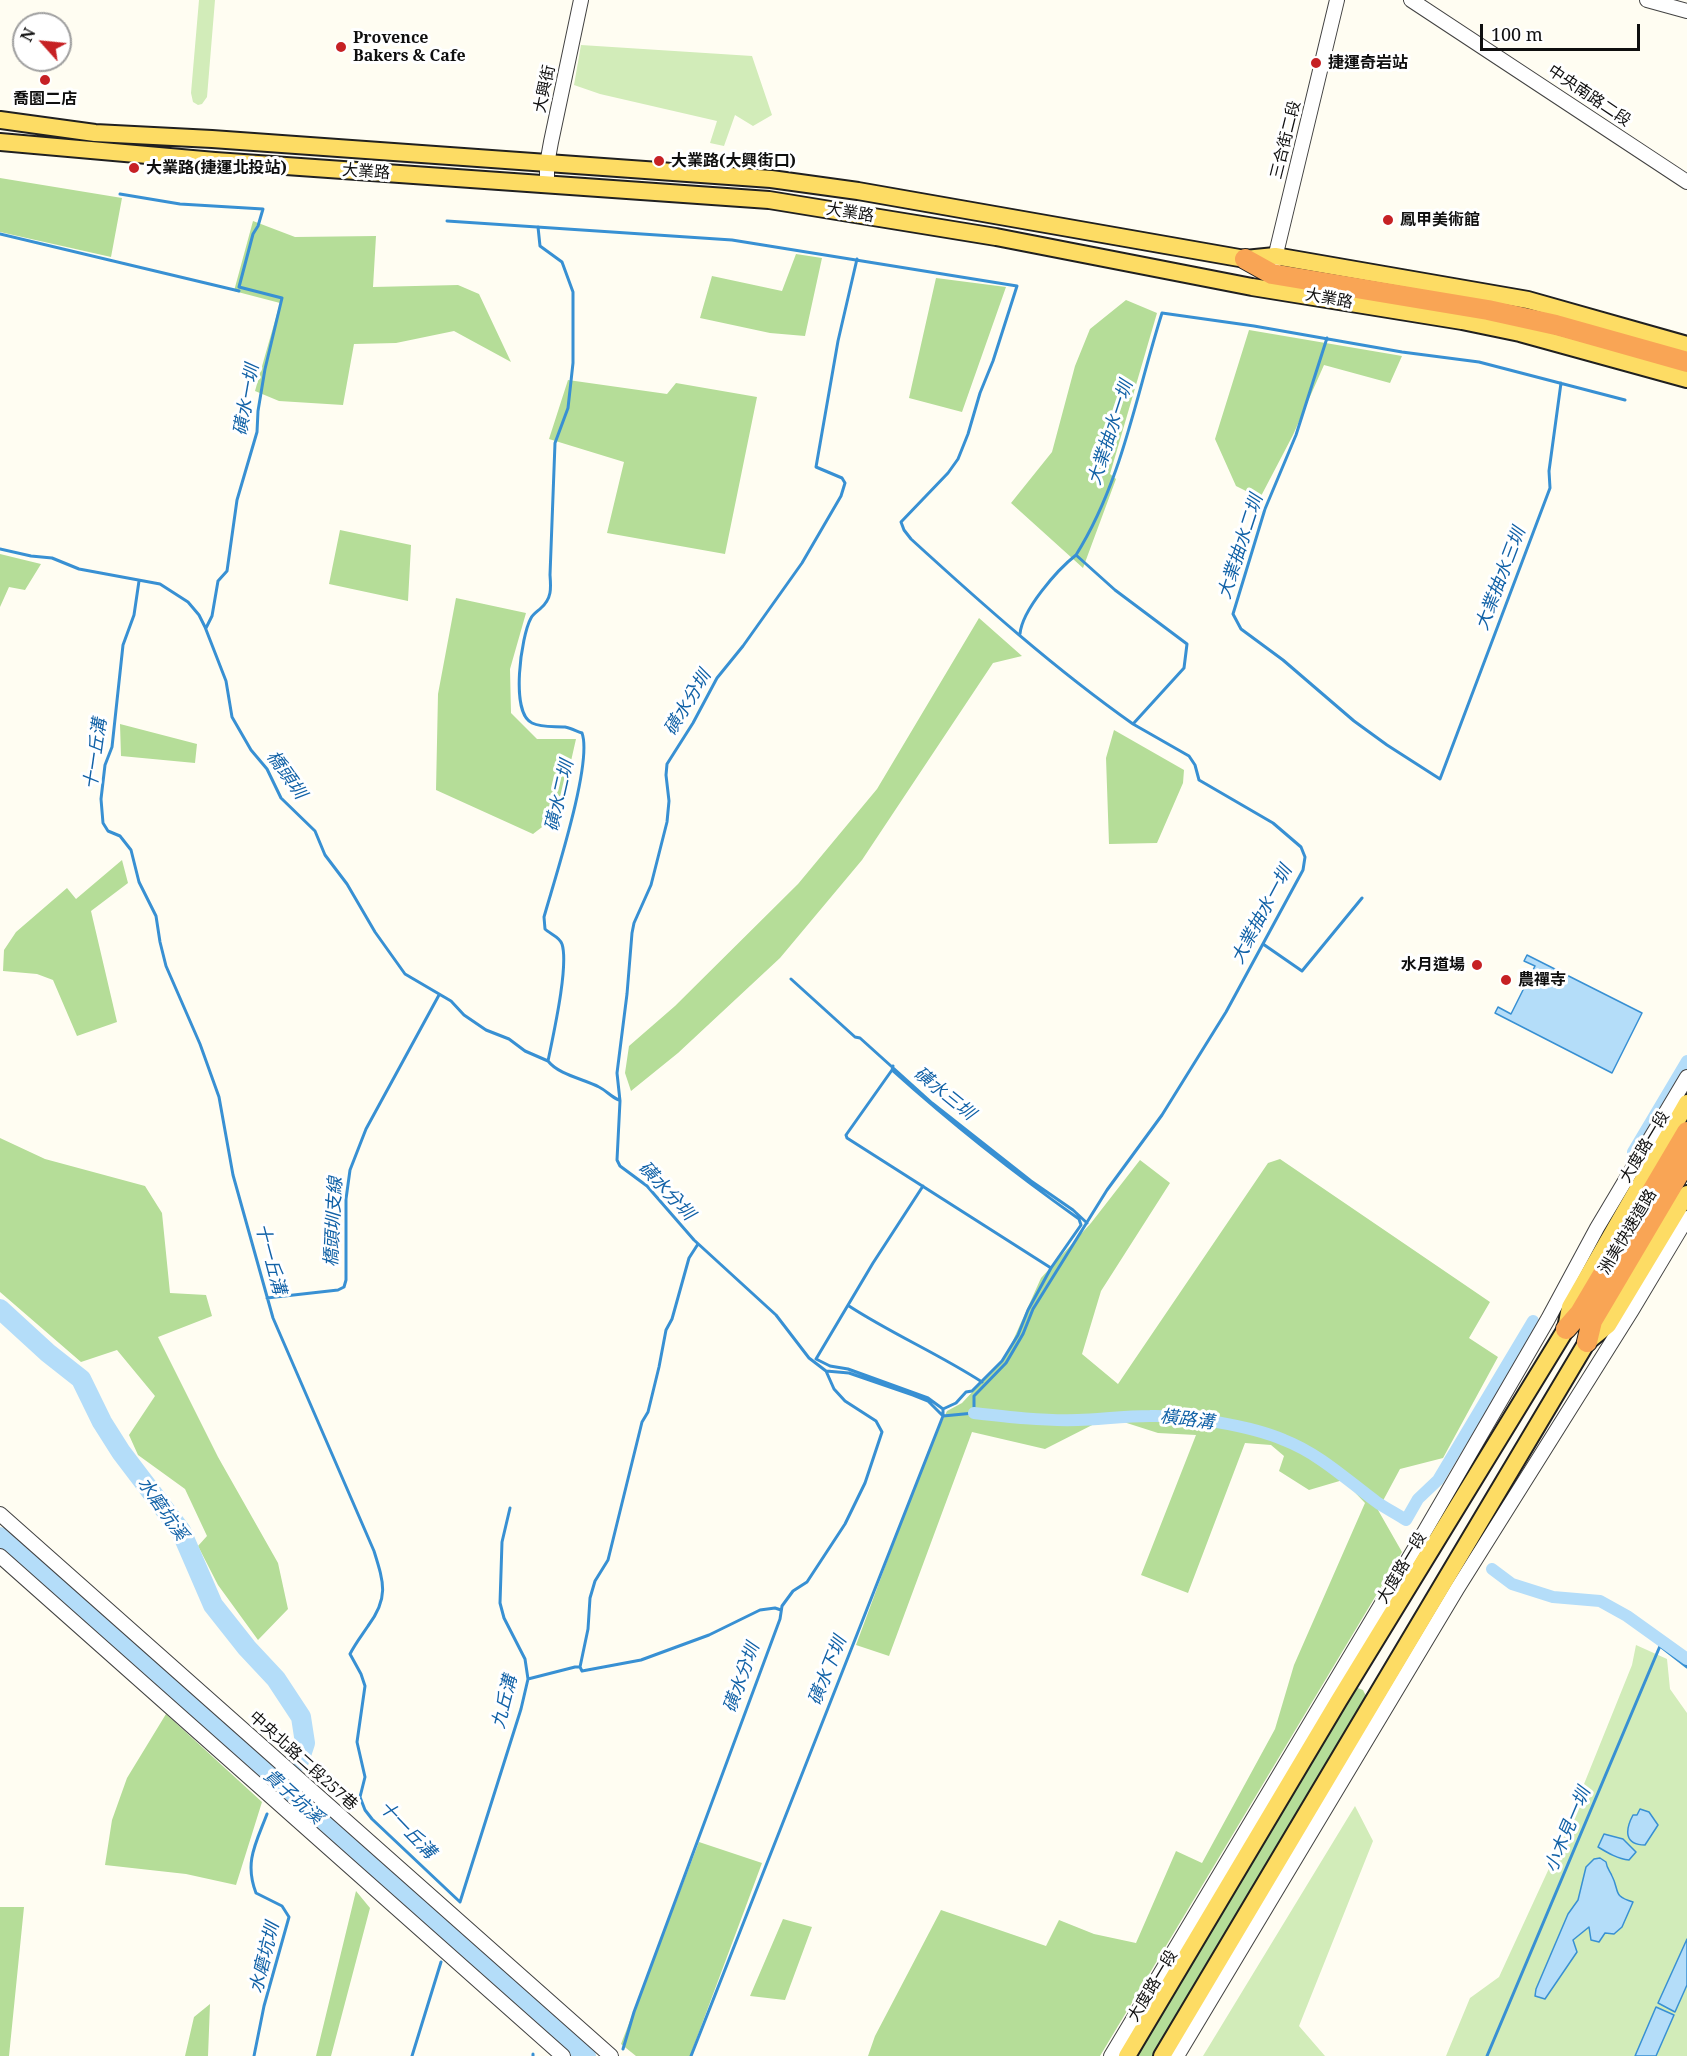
<!DOCTYPE html>
<html>
<head>
<meta charset="utf-8">
<style>
  body { margin:0 }
  #map { position:relative; width:1687px; height:2056px; overflow:hidden; background:#fffdf2; font-family:"Noto Serif",serif }
  canvas { display:block }
  .north { position:absolute; left:12px; top:12px; width:60px; height:60px; box-sizing:border-box; background:#fff; border:2px solid #9f9f9f; border-radius:50%; rotate:297deg; font-size:16px; font-weight:700; line-height:24px; text-align:center; color:#0f0f0f }
  .north::after { content:''; display:block; margin:auto; width:21px; height:27px; background:#c62124; clip-path:polygon(50% 0,100% 100%,50% 72%,0 100%) }
  .scale { position:absolute; left:1480px; top:24px; width:160px; height:27px; box-sizing:border-box; border:3px solid #0f0f0f; border-top:0; padding-left:8px; font-size:18px; line-height:21px; white-space:nowrap; color:#0f0f0f; -webkit-text-stroke:4px #fff; paint-order:stroke }
</style>
</head>
<body>
<div id="map">
<canvas width="1687" height="2056"></canvas>
<div class="north">N</div>
<div class="scale">100 m</div>
</div>
<script>
const context = document.querySelector('canvas').getContext('2d');
context.lineJoin = 'round';
function paint(path, color) { context.fillStyle = color; context.fill(path, 'evenodd'); }
function stroke(path, color, width, dash) { context.strokeStyle = color; context.lineWidth = width; context.lineCap = dash ? 'butt' : 'round'; context.setLineDash(dash || []); context.stroke(path); }
function drawText(font, color, halo, rows, align = 'center') {
  context.font = font + ' "Noto Serif","Noto Sans TC",serif'; context.lineWidth = 6; context.setLineDash([]); context.textBaseline = 'middle'; context.strokeStyle = halo; context.fillStyle = color; for (const [text, x, y, turn = 0] of rows) {
    context.save(); context.translate(x, y); context.rotate((+turn || 0) * Math.PI / 180); context.textAlign = isNaN(turn) ? turn : align; if (halo) context.strokeText(text, 0, 0); context.fillText(text, 0, 0); context.restore();
  }
}
paint(new Path2D(`
  M199 0H215L207 97 202 104 198 105 193 102 191 93Z
  M581 45 752 56 772 115 753 126 735 115 724 146 710 143 717 121 600 94 574 85Z
  M1636 1645 1667 1659 1670 1689 1687 1713V2056H1446L1470 1998 1499 1977 1557 1851 1632 1665Z
  M1355 1806 1373 1841 1299 2026 1325 2056H1203Z`), '#d2ecb9');
paint(new Path2D(`
  M0 178 122 198 111 257 0 232Z
  M253 221 295 237 376 236 373 287 458 285 479 294 511 362 454 331 396 343 354 344 343 405 279 401 255 391 280 303 234 291Z
  M796 254 822 258 805 336 770 333 700 318 712 276 782 291Z
  M936 278 1006 287 962 412 909 398Z
  M1126 300 1157 313 1110 474 1116 479 1083 568 1011 503 1052 452 1075 366 1090 329Z
  M1249 330 1402 356 1390 383 1324 365 1293 435 1260 498 1236 486 1215 439Z
  M568 380 667 394 676 383 757 397 725 554 607 533 624 462 549 439Z
  M340 530 411 545 408 601 329 584Z
  M0 554 41 564 25 590 9 587 0 607Z
  M456 598 526 613 510 669 511 713 537 739H576L559 814 533 834 436 790 438 694Z
  M979 618 1022 656 993 663 862 860 780 958 678 1053 631 1091 625 1073 629 1046 675 1006 798 884 877 789Z
  M120 724 197 744 195 763 121 756Z
  M1114 730 1184 770 1183 783 1157 843 1109 844 1106 758Z
  M122 860 128 883 91 911 117 1022 77 1036 53 980 37 974 3 971 4 950 16 932 67 888 76 899Z
  M0 1138 45 1159 145 1186 162 1213 170 1293 206 1295 212 1316 158 1337 218 1457 278 1563 288 1609 258 1640 218 1585 198 1546 207 1536 185 1489 138 1455 129 1435 155 1396 117 1350 81 1362 0 1292Z
  M1280 1159 1490 1302 1469 1338 1498 1357 1443 1458 1400 1469 1378 1510 1402 1552 1100 2056H868L875 2036 941 1910 1046 1946 1059 1920 1094 1934 1136 1943 1176 1851 1202 1863 1275 1729 1294 1665 1365 1503 1343 1480 1309 1490 1279 1471 1284 1456 1271 1445 1245 1443 1188 1593 1141 1575 1196 1435 1158 1433 1108 1417 1045 1449 972 1432 889 1656 856 1645 928 1451 947 1411 962 1403 1006 1356 1041 1278 1091 1223 1140 1160 1170 1183 1101 1291 1082 1354 1118 1384 1268 1163Z
  M1355 1687 1363 1690 1366 1696 1345 1734 1153 2056H1135Z
  M166 1714 262 1802 236 1885 186 1874 105 1865 112 1820 127 1778Z
  M699 1842 762 1863 690 2056H636L621 2044Z
  M356 1891 370 1908 331 2056H316Z
  M0 1907H24L9 2056H0Z
  M783 1919 812 1927 785 2000 750 1996Z
  M210 2004 208 2056H185L194 2017Z`), '#b5dd98');
const water = new Path2D(`
  M1527 955 1642 1013 1612 1073 1495 1013 1498 1007 1511 1014 1535 966 1524 961Z
  M1640 1809 1649 1812 1658 1825 1645 1845C1624 1845 1625 1830 1633 1815H1637Z
  M1604 1834 1623 1839 1636 1852 1629 1860C1618 1859 1608 1853 1598 1847Z
  M1600 1858 1606 1862C1607 1869 1610 1871 1612 1876 1620 1891 1612 1896 1633 1902L1622 1927 1614 1934 1605 1933 1599 1942 1591 1940 1589 1927 1573 1940 1577 1952 1545 1999 1535 1996 1536 1989 1568 1914 1578 1900 1586 1867 1594 1859Z
  M1687 1939V1985L1675 2012 1658 2003Z
  M1656 2007 1674 2015 1656 2056H1635Z`);
paint(water, '#b4ddf9');
stroke(water, '#3890d3', 1.5);
stroke(new Path2D(`
  M120 194 180 204 263 209 258 226 253 234 239 287 282 298 265 369 258 411 257 432 237 500 227 571 218 581 212 616 206 628
  M447 221 732 240 1017 286 993 361 980 393 968 434 958 459 948 473 901 522 904 530 911 539C981 603 1055 669 1133 724
  M538 227 540 246 562 262 573 292V363L568 408 555 443 550 575C551 588 552 598 541 608 538 611 533 614 531 618 521 636 510 713 532 723 542 728 555 726 565 727 571 728 576 731 582 733 593 763 554 881 544 917L545 929C550 934 560 937 562 944 569 966 553 1036 548 1061 559 1075 584 1079 599 1087 607 1091 611 1097 619 1100
  M0 234 239 291
  M1327 338 1296 435 1265 509 1233 614 1241 629 1283 660 1354 721 1387 745 1440 779 1550 488 1549 471 1561 383
  M0 549 31 556 52 558 79 569 160 584 188 602 199 615 205 627 226 681 232 717 251 750 267 769 281 798 315 831 325 855 347 884 375 932 405 974 451 1001 464 1015 486 1030 509 1039 525 1051 548 1061
  M139 581 134 615 123 645 112 747 105 765 101 799 103 823 108 831 120 836 131 850 139 882 156 916 160 942 166 966 200 1044 219 1097 233 1175 273 1318 374 1551C384 1583 389 1598 368 1626 362 1635 355 1644 350 1654L361 1674 365 1686 357 1742 365 1777 360 1797 365 1810 372 1819 460 1902 521 1709 528 1679 525 1659 504 1618 500 1603 502 1542 510 1508
  M1020 634C1022 610 1057 570 1076 555
  M1263 944 1302 971 1362 898
  M791 979 855 1037 860 1038 932 1103 1031 1181 1073 1210 1087 1223
  M893 1066 892 1070C952 1124 1014 1173 1079 1219L1081 1225 1051 1268 1028 1310 1018 1335 1002 1361 972 1391 966 1392 956 1403 943 1409
  M892 1070 846 1135 847 1138 1051 1268
  M923 1186 873 1263 816 1359 830 1366 848 1369 928 1398 943 1409V1416L974 1413V1396L1006 1363 1023 1334 1033 1309 1107 1190 1162 1115 1226 1012 1303 870 1305 857 1301 847 1273 823 1199 780 1195 765 1189 756 1133 724 1184 668 1187 644 1115 590 1076 555C1122 482 1136 395 1162 313L1254 326 1402 352 1479 362 1625 400
  M267 1298 338 1290 344 1287 346 1280V1199L350 1170 366 1129 439 995
  M849 1306C892 1334 939 1354 982 1382
  M580 1667 588 1629 590 1598 595 1581 608 1560 642 1422 648 1412 659 1367 666 1330 672 1319 689 1258 698 1244
  M528 1679 575 1667H580L582 1671 641 1660 709 1635 760 1610 775 1608 781 1610
  M623 2049 634 2012 780 1619 782 1606 793 1591 807 1582 845 1524 865 1483 882 1432 876 1421 845 1401 834 1389 826 1371 809 1358 776 1315 694 1240 647 1186 620 1166 617 1160 620 1101 617 1073 627 994 632 933 634 923 651 885 667 822 669 801 666 775 667 764 693 723 717 678 743 646 802 563 841 496 845 483 842 478 816 467 838 341 857 259
  M254 2056 264 2006 289 1917 282 1906 256 1893C244 1862 256 1843 267 1814
  M412 2056 441 1962
  M533 2056V2054
  M691 2056 943 1416 928 1401 913 1395 849 1373 826 1371
  M1487 2056 1660 1646 1687 1667`), '#3890d3', 3);
stroke(new Path2D(`
  M1633 1152 1687 1061
  M974 1413C1008 1417 1043 1421 1078 1420 1102 1419 1126 1416 1150 1416 1186 1415 1252 1426 1284 1440 1320 1454 1348 1481 1378 1503 1387 1509 1397 1514 1406 1520L1418 1499 1438 1480 1533 1321
  M1492 1569 1512 1584 1553 1597 1600 1601 1627 1616 1687 1659`), '#b4ddf9', 12);
stroke(new Path2D(`
  M0 1309 48 1353 81 1379 102 1422 121 1452 181 1531 213 1605 247 1648 276 1679 301 1717 305 1743 299 1761
  M0 1537 586 2056`), '#b4ddf9', 20);
const minor = new Path2D(`
  M1411 0 1687 182
  M1647 0 1687 11
  M547 184V164L551 142 581 0
  M1273 266 1337 0
  M0 1514 611 2056
  M0 1556 563 2056
  M1111 2056 1415 1548 1548 1319 1597 1228 1687 1077
  M1177 2056 1457 1589 1632 1310 1687 1218`);
const major = new Path2D(`
  M0 120 95 133 212 139 771 179 858 191 1245 259 1275 256 1528 300 1687 345
  M0 142 215 161 769 200 996 237 1252 287 1462 321 1520 333 1687 379
  M1127 2056 1339 1700 1566 1329 1570 1307 1687 1103
  M1162 2056 1587 1342 1608 1325 1687 1194`);
const highway = new Path2D(`
  M1245 259 1272 274 1488 310 1556 325 1687 362
  M1566 1329 1580 1313 1687 1132
  M1587 1342 1592 1321 1687 1160`);
stroke(minor, '#424242', 16);
stroke(major, '#202020', 20);
stroke(highway, '#202020', 22);
stroke(minor, '#fff', 14);
stroke(major, '#fddc64', 16);
stroke(highway, '#f9a555', 20);
for (const [x, y, r, color] of [
  [341,47,6,"#c62124"],
  [1316,63,6,"#c62124"],
  [45,80,6,"#c62124"],
  [659,161,6,"#c62124"],
  [134,168,6,"#c62124"],
  [1388,220,6,"#c62124"],
  [1477,965,6,"#c62124"],
  [1506,980,6,"#c62124"]
]) { const dot = new Path2D(); dot.arc(x, y, r, 0, 2 * Math.PI); context.fillStyle = color; context.fill(dot); stroke(dot, '#fff', 2); }
drawText('bold 16px', '#0f0f0f', '#fff', [
  ["Provence",353,38],
  ["Bakers & Cafe",353,56],
  ["捷運奇岩站",1328,63],
  ["喬園二店",45,99,"center"],
  ["大業路(大興街口)",671,161],
  ["大業路(捷運北投站)",146,168],
  ["鳳甲美術館",1400,220],
  ["水月道場",1465,965,"right"],
  ["農禪寺",1518,980]
], 'left');
drawText('16px', '#0f0f0f', '#fff', [
  ["大興街",545,89,-78],
  ["中央南路二段",1589,96,34],
  ["三合街二段",1286,140,-76],
  ["大業路",366,172,4],
  ["大業路",850,213,9],
  ["大業路",1329,299,10],
  ["大度路一段",1645,1147,-59],
  ["洲美快速道路",1628,1232,-59],
  ["大度路一段",1402,1568,-59],
  ["中央北路二段257巷",303,1761,42],
  ["大度路一段",1153,1986,-59]
]);
drawText('italic 18px', '#1262a7', '#fff', [
  ["磺水一圳",247,400,-80],
  ["大業抽水一圳",1111,433,-72],
  ["大業抽水二圳",1241,547,-72],
  ["大業抽水三圳",1501,579,-69],
  ["磺水分圳",688,703,-59],
  ["十一丘溝",96,754,-82],
  ["橋頭圳",286,775,55],
  ["磺水二圳",560,796,-77],
  ["大業抽水一圳",1262,915,-62],
  ["磺水三圳",944,1094,39],
  ["磺水分圳",666,1191,47],
  ["橋頭圳支線",334,1222,-87],
  ["十一丘溝",270,1259,75],
  ["橫路溝",1187,1420,7],
  ["水磨坑溪",162,1509,55],
  ["磺水下圳",828,1671,-68],
  ["磺水分圳",742,1678,-70],
  ["九丘溝",505,1702,-76],
  ["貴子坑溪",293,1797,42],
  ["十一丘溝",407,1830,46],
  ["小木見一圳",1568,1830,-67],
  ["水磨坑圳",265,1958,-76]
]);
</script>
</body>
</html>
